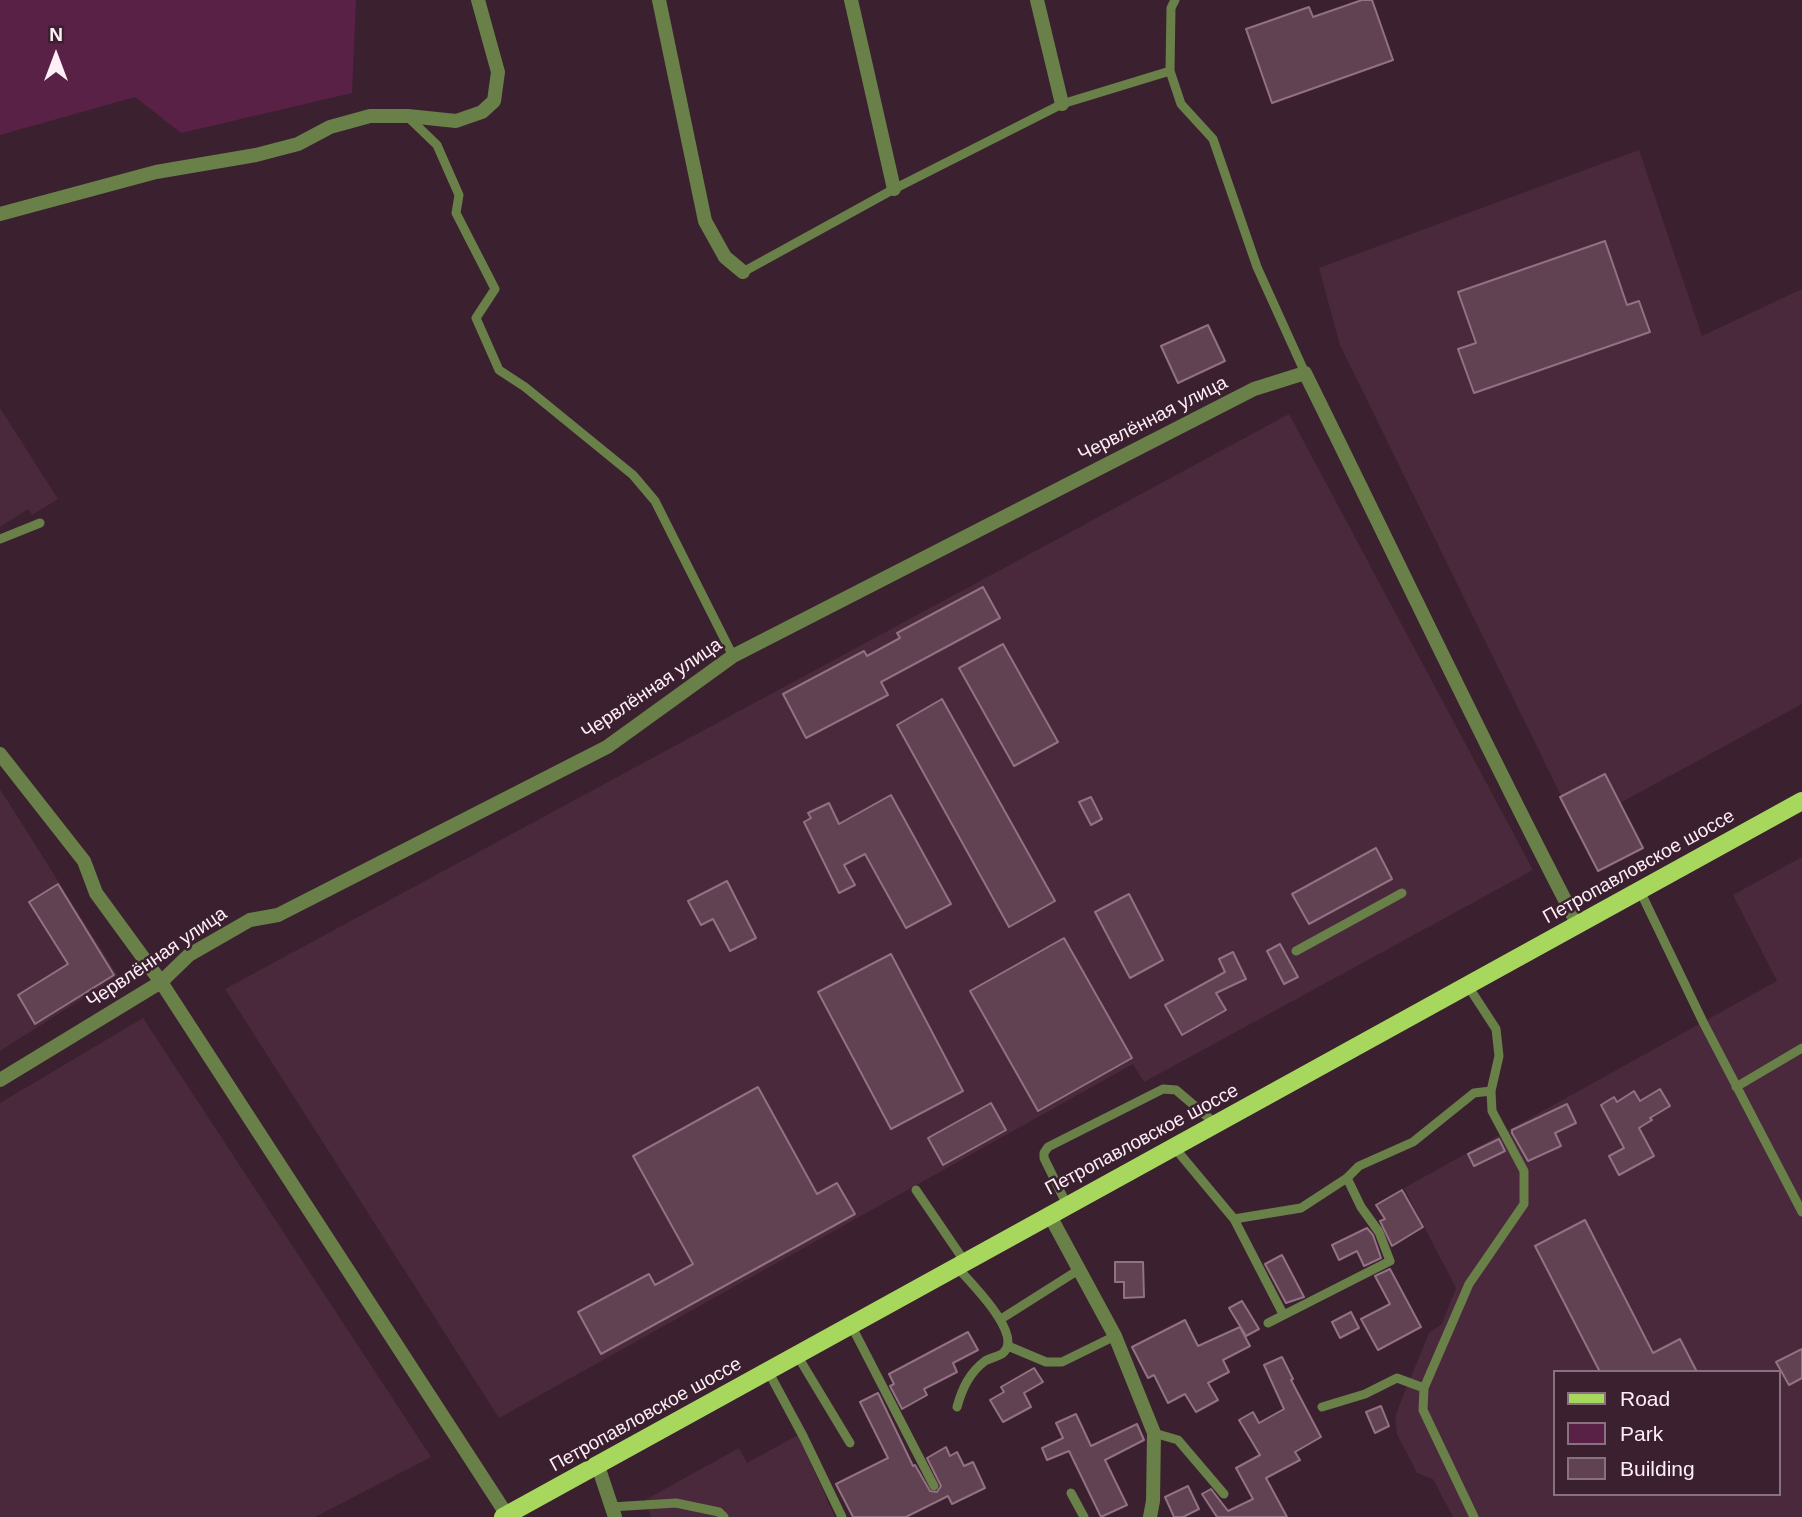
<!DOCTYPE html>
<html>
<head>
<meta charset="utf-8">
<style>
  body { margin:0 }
  #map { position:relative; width:1802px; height:1517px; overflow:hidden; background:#3b2030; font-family:Helvetica,sans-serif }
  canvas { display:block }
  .legend { position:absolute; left:1553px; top:1370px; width:228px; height:126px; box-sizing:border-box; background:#3b2030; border:2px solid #89727f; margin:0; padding:9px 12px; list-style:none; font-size:21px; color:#feeef6 }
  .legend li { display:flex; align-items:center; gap:14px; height:35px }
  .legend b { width:35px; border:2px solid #89727f }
  .north { position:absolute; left:21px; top:21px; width:70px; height:70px; -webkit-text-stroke:5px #3b2030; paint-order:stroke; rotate:0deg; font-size:19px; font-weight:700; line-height:28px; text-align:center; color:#feeef6 }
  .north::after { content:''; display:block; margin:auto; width:24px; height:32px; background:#feeef6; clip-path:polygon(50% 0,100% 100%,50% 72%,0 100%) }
</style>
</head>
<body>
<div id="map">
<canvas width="1802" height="1517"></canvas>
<ul class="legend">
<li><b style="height:9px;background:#a7d75c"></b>Road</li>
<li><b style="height:19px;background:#5a2146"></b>Park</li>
<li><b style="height:19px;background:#604253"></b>Building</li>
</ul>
<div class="north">N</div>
</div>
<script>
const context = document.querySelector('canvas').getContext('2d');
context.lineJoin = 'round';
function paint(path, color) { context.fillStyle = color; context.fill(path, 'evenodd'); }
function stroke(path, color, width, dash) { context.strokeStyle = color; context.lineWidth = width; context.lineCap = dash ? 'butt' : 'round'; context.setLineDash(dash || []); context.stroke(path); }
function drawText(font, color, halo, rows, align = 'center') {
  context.font = font + ' Helvetica,sans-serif'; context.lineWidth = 5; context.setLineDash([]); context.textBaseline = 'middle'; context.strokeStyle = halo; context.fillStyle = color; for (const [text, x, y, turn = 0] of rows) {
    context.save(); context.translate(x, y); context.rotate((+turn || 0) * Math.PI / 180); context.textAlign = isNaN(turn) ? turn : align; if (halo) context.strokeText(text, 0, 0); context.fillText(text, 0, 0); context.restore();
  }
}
paint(new Path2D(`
  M1639 150 1702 336 1802 289V704L1620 803 1643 848 1598 871 1340 345 1319 268Z
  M0 408 58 499 32 515 28 509 0 527Z
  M1289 414 1533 870 1144 1082 1133 1064 499 1418 225 989Z
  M0 789 118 976 0 1051Z
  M1802 857V1517H1453L1433 1479 1417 1473 1397 1434 1395 1416 1429 1333 1442 1324 1456 1288 1404 1188 1777 981 1733 895ZM1555 1372H1779V1494H1555Z
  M143 1018 431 1457 315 1517H0V1103Z
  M798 1435 835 1517H651L645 1500 739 1448 747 1463Z`), '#4a293d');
paint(new Path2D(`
  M0 0H356L352 93 181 133 135 97 0 135Z`), '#5a2146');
const building = new Path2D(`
  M1362 0H1372L1393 60 1272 103 1246 29 1309 7 1313 17Z
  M1605 241 1627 305 1639 301 1650 332 1474 393 1458 349 1476 343 1458 292Z
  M1208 325 1225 361 1178 383 1161 346Z
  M983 587 1000 618 881 682 888 695 806 738 783 694 864 651 867 656 900 638 897 633Z
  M1003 644 1058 742 1014 766 959 668Z
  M942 699 1055 901 1009 927 897 725Z
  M1605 774 1643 848 1598 871 1560 797Z
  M891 795 951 904 906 928 865 854 844 865 855 885 839 893 804 822 811 818 808 813 829 803 839 824Z
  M1091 797 1102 819 1091 825 1079 802Z
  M1376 848 1392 879 1309 924 1292 894Z
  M727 881 756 938 730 951 713 919 701 925 688 901Z
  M58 884 114 975 35 1024 18 995 68 964 29 902Z
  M1129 894 1163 960 1130 978 1095 912Z
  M1064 938 1132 1058 1038 1111 970 991Z
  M1280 944 1298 977 1284 984 1267 951Z
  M1233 952 1246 979 1216 993 1226 1010 1182 1035 1165 1005 1225 972 1219 959Z
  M891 954 963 1091 891 1129 818 992Z
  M758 1087 817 1194 837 1183 855 1214 601 1354 578 1312 649 1274 655 1285 693 1264 633 1156Z
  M1660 1089 1670 1106 1650 1118 1652 1120 1639 1128 1654 1156 1619 1175 1609 1156 1624 1148 1601 1105 1614 1097 1617 1102 1634 1091 1640 1101Z
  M991 1103 1006 1130 943 1165 928 1138Z
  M1567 1104 1576 1123 1555 1133 1561 1146 1528 1161 1512 1133V1130Z
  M1499 1139 1505 1151 1474 1166 1468 1154Z
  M1402 1190 1423 1227 1392 1246 1380 1221 1385 1219 1376 1205Z
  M1585 1220 1653 1353 1680 1339 1697 1372H1600L1535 1246Z
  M1367 1228 1373 1235 1381 1258 1364 1266 1357 1251 1339 1260 1332 1245Z
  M1282 1255 1304 1297 1286 1303 1265 1264Z
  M1115 1262H1143L1144 1297 1124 1298V1282H1115Z
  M1390 1269 1421 1327 1378 1350 1361 1319 1390 1304 1375 1276Z
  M1242 1301 1259 1329 1246 1336 1229 1308Z
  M1351 1312 1359 1328 1340 1338 1332 1322Z
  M1185 1320 1198 1346 1240 1327 1250 1346 1223 1360 1229 1372 1208 1383 1218 1400 1196 1412 1185 1394 1168 1403 1154 1375 1148 1378 1132 1347Z
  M968 1332 978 1350 953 1363 957 1372 924 1389 927 1395 902 1409 890 1386 894 1384 889 1374Z
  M1802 1349V1378L1789 1385 1776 1362Z
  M1282 1357 1293 1379 1291 1380 1321 1437 1295 1452 1300 1460 1266 1478 1287 1517H1217L1202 1494 1211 1489 1228 1511 1253 1499 1236 1468 1260 1455 1239 1420 1253 1412 1259 1423 1284 1409 1264 1365Z
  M1034 1368 1043 1382 1024 1393 1031 1407 1003 1422 990 1400 1004 1392 1001 1387Z
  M878 1393 913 1466 915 1465 930 1491 937 1492 941 1486 927 1458 946 1447 950 1456 957 1452 964 1466 973 1462 985 1488 952 1504 948 1496 906 1517H853L836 1484 888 1458 860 1402Z
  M1381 1406 1389 1426 1375 1433 1366 1412Z
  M1076 1414 1091 1446 1137 1424 1144 1440 1105 1460 1127 1505 1101 1517 1069 1451 1047 1460 1042 1448 1063 1438 1056 1423Z
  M1188 1486 1199 1509 1183 1517H1174L1165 1497Z`);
paint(building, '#604253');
stroke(building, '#927183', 2);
stroke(new Path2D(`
  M1175 0 1171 8 1170 71 1181 104 1213 139 1257 267 1305 373
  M409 118 437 145 459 195 456 213 495 289 476 318 499 370 525 387 633 475 655 501 733 656
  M743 272 894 189 1062 104 1170 71
  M0 539 40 523
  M1640 891 1703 1022 1802 1212
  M1296 951 1402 893
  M1468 986 1496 1029 1499 1056 1491 1091 1492 1111 1524 1171V1204L1469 1284 1424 1388 1423 1410 1474 1517
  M1736 1087 1802 1048
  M1174 1147 1234 1219 1283 1314
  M916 1190 965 1262
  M1067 1205 1044 1158V1153L1048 1147 1163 1089 1176 1090 1216 1124
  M1234 1219 1301 1208 1347 1178 1359 1166 1413 1142 1474 1093 1491 1091
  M956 1266C968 1280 1023 1333 1004 1352 1000 1357 991 1357 985 1361 969 1373 962 1389 957 1407
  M1001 1319 1080 1269
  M1268 1323 1390 1261 1379 1232 1361 1207 1347 1178
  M851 1325 934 1486
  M1008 1346 1046 1362H1062L1115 1336
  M797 1355 850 1443
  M768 1371 803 1436 842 1517
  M1322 1407 1365 1394 1397 1378 1424 1388
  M1154 1433 1178 1440 1224 1494
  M1071 1493 1084 1517
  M611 1507 676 1503 719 1512 724 1517`), '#698048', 9);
stroke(new Path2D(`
  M659 0 705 221 725 257 743 272
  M851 0 894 189
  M1037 0 1062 104
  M0 214 156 172 256 155 298 144 330 127 370 116H408L456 121 482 112 494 101 498 72 478 0
  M0 754 84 861 96 893 161 982 507 1515
  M0 1080 161 982 189 955 250 920 278 915 607 747 733 656 1254 389 1305 373C1396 557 1483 743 1578 925
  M1049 1214 1115 1336 1154 1433 1153 1501 1150 1517
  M598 1466 615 1517`), '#698048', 14);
stroke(new Path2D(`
  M503 1517 1802 801`), '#a7d75c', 18);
drawText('19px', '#feeef6', '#3b2030', [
  ["Червлённая улица",1153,419,-27],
  ["Червлённая улица",652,689,-34],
  ["Петропавловское шоссе",1639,867,-29],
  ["Червлённая улица",157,958,-34],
  ["Петропавловское шоссе",1142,1140,-28],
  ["Петропавловское шоссе",646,1415,-29]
]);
</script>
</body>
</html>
